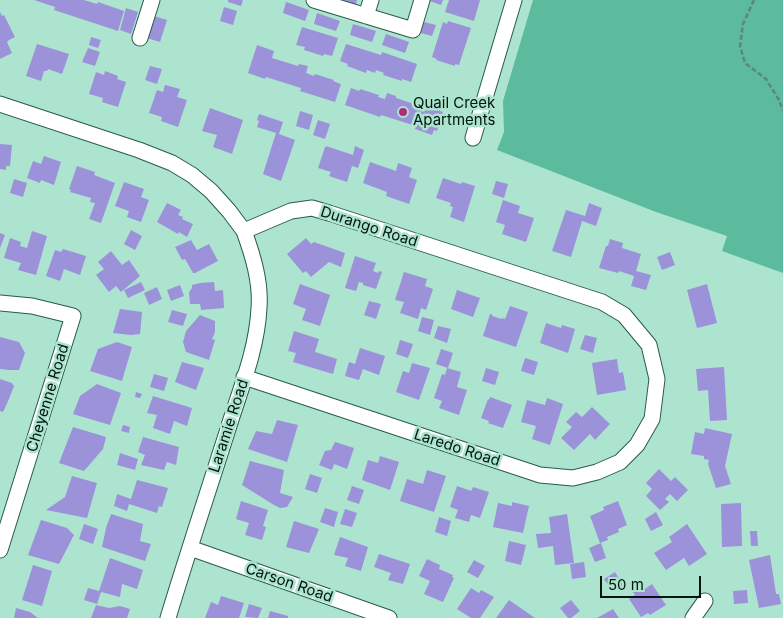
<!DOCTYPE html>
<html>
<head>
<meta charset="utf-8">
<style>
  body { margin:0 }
  #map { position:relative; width:783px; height:618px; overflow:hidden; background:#ade4cf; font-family:Inter,sans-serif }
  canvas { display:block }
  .scale { position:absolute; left:600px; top:576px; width:101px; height:22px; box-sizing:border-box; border:2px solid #02160f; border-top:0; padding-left:6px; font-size:15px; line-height:18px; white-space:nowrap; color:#02160f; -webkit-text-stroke:4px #ade4cf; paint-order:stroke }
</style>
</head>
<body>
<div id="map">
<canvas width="783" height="618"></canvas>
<div class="scale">50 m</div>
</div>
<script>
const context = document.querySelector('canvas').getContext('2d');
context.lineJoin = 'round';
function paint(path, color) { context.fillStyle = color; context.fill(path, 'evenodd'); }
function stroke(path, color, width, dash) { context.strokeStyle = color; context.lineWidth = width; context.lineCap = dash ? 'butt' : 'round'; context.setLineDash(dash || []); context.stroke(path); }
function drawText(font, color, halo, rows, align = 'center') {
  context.font = font + ' Inter,sans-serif'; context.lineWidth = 5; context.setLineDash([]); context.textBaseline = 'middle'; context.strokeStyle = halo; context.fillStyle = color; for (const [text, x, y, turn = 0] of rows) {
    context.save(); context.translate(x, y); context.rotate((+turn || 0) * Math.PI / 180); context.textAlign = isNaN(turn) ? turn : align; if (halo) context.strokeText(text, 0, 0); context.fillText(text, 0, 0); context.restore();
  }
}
paint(new Path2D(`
  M533 0H783V273L722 251 727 236 656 212 497 150 504 132 503 101Z`), '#5bbb9c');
paint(new Path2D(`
  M34 0H84L97 4 98 2 124 11 118 31 54 10 55 7Z
  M228 0H243L241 6 228 2Z
  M337 0H357L355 7Z
  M427 0H443L441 5Z
  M449 0H480L474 21 445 12Z
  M286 2 309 10 305 21 283 13Z
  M224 7 237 11 233 25 220 21Z
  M126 8 138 12 131 34 120 30Z
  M0 12 2 16 4 15 15 37 9 40 7 42 12 53 0 59Z
  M317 13 340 21 336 31 314 24Z
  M154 16 167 20 160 42 147 38Z
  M448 21 471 28 459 65 455 64V66L436 60 437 59 432 57 443 22 447 24Z
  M424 22 436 25 432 36 421 33Z
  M353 24 376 31 372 42 350 35Z
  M302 27 338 38 332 56 324 54 323 56 304 50 305 47 296 45Z
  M386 34 409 42 405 53 382 45Z
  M91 37 101 40 98 48 89 45Z
  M37 44 69 54 62 74 48 69 47 71H44L41 81 26 76Z
  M346 44 381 55 382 52 417 64 411 82 402 79V81L383 75 384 73 376 70 375 73 367 70 366 73 347 66 348 64 340 61Z
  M257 45 274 51 272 58 298 66 299 64 308 66 306 73 314 76 315 74 334 80 333 81 341 84 335 102 300 91 301 88 266 77 265 79 248 73Z
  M88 48 100 52 95 66 82 62Z
  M150 66 162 69 157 84 145 80Z
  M105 71 118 76 117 79 126 82 118 107 102 102 103 98 89 94 96 72 104 75Z
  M165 85 180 89 177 97 187 100 178 127 161 121 162 117 149 113 157 90 163 92Z
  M351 88 359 91 360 89 379 95 378 97 385 99 387 93 396 96V98L414 104V102L422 104 424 100 442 106 440 111 443 112 437 131 434 130 432 135 415 129 416 126 381 115 380 117 345 105Z
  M210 108 243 120 232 154 213 147 217 135 202 131Z
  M300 111 313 115 309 130 296 126Z
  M259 114 283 122 279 134 295 140 281 181 263 174 276 133 257 127 259 121 257 120Z
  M318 120 330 124 325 139 313 135Z
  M0 144 12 145 10 166H6V170L0 169Z
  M326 146 353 155 355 146 364 150 358 168 352 166 347 182 329 176 331 172 318 168 325 147H326Z
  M44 156 61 162 54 185 41 180 40 183 27 178 33 161 41 164Z
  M370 162 396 171 398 163 412 168 409 177 417 180 409 204 386 196 387 192 363 183Z
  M77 166 95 172 94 175 115 183 101 223 89 219 95 203 90 202 91 198 70 192 71 190 69 189Z
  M443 178 461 184 462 182 475 186 464 222 450 217 453 207 450 206 451 203 436 198Z
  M14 179 27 183 23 197 10 193Z
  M496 181 508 184 504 198 492 194Z
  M124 182 144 189 141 197 149 200 141 222 127 217 129 211 115 206Z
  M503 200 520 206 518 213 534 218 526 242 502 234 505 225 496 222Z
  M167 203 181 210 178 215 183 217 182 219 193 224 187 237 179 232 178 234 157 222Z
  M589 203 602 208 596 226 582 221 571 257 552 251 566 210 585 216Z
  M131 230 142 236 135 250 124 244Z
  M32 231 47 236 36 275 18 270 21 263 4 258 10 238 21 242 20 246 27 248Z
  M0 233 5 235 0 248Z
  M306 238 311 244 314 242 345 253 341 267 329 262 311 277 306 271 303 273 287 254Z
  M610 239 623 243 622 248 641 254 636 271 651 275 646 290 631 286 634 276 619 271 618 273 599 268 606 246H608Z
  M191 240 197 250 209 244 218 261 195 273H193L185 259 182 260 175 247Z
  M63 249 86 256 80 275 64 269 60 281 46 276 55 250 61 252Z
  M111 251 122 265 129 260 140 276 121 292 116 286 109 292 96 275 104 269 98 262Z
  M670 252 675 265 662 270 657 257Z
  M355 256 376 263 373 271 378 273 379 271 382 272 376 289 363 285V283L359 282 356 291 345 288Z
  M404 272 427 279 425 286 433 289 426 310 421 308 418 319 400 313 404 302 395 300Z
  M141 282 145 290 128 298 124 290Z
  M214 282 215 291 223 290 224 308 201 310 200 304H190L189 292 192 288V285L200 283Z
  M300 284 330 295 320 326 302 320 306 309 293 304Z
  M707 284 717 323 697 328 687 290Z
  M180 285 184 296 171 301 167 290Z
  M157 287 162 299 149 305 144 293Z
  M457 290 480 298 473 317 451 309Z
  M369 301 381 304 376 319 364 315Z
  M510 306 528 312 516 347 483 336 490 314 493 315 492 316 502 319V318L505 319Z
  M120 309 142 312 140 334 131 335 113 333Z
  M172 310 187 314 183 326 168 322Z
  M200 315 215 321V332L212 339 215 340 209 360 186 352 183 342 186 331Z
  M422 317 434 320 430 335 418 331Z
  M546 323 561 328 562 325 575 329 568 353 540 343Z
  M438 326 451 329 447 343 434 338Z
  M294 331 319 339 315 352 337 359 333 374 293 362 296 353 288 351Z
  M585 335 597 338 593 353 580 349Z
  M0 337 19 342 25 353 19 370H9L0 369Z
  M400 340 413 344 408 358 396 354Z
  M117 342 132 347 122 381 90 371 98 349Z
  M360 348 385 356 379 375 363 369 359 380 345 376 349 362 355 364Z
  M441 349 453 353 448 368 436 364Z
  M525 358 538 362 534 375 521 371Z
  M617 359 619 373 623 372 626 390 597 395 592 363Z
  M182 362 204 368 196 390 175 382Z
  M412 363 430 368 419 400 396 392 403 371 409 373Z
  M724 367 727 420 710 421 708 390 698 391 696 369Z
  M447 368 461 372 457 387 467 390 459 415 439 408 442 401 434 398 442 374 445 375Z
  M486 368 499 372 495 385 482 381Z
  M154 374 168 378 164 391 150 387Z
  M0 379 12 383 14 386 9 399 3 412 0 411Z
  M97 384 121 393 110 425 73 414 80 396Z
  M136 392 142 394 140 398 135 397Z
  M153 396 192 408 187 426 174 421 170 434 153 428 157 415 147 413Z
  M490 397 512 405 503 428 488 423 489 421 481 418 488 399 489 400Z
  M547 398 563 404 550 445 532 439 536 426 521 422 527 400 545 405Z
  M592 407 610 424 595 440 590 434 574 450 561 438 572 427 566 422 576 412 582 417Z
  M277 420 298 425 287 462 248 449 256 431 272 434Z
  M123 425 130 427 129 433 121 431Z
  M73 427 106 437 103 449 84 471 59 463Z
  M705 428 732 434 725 466 731 484 716 488 708 464 709 460 704 459V456L691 454 695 432 704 434Z
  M143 437 179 447 176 465 167 462 164 470 141 465 145 455 138 452Z
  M335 442 354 448 347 469 334 464 332 470 319 465 325 451 331 450Z
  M120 453 138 459 135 470 117 465Z
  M380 456 399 462 390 490 362 480 368 460 378 463Z
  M250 461 284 470 280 493 293 497 287 507 280 508 274 505 242 485Z
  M659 469 671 481 675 477 688 490 677 501 670 494 665 499 669 502 660 510 646 496 652 489 646 483Z
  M427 470 446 476 434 512 400 501 407 479 423 484Z
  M310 474 322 478 317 493 305 489Z
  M72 476 97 483 87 518 46 510 65 497Z
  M137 480 168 488 162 507 159 506 157 513 129 504 127 511 114 506 117 494 131 499Z
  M352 486 364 490 359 504 347 500Z
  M457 486 471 491 473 487 489 492 480 518 471 515 469 522 455 518 458 510 450 507Z
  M241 501 268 510 263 526 266 527 262 540 245 535 249 523 236 519Z
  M618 501 627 525 618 529 619 532 607 537 608 540 600 543 590 516 604 510 603 507Z
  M512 502 529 506 523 533 493 527 498 503 512 506Z
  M741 503 742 546 722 547 721 504Z
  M325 508 338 512 334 527 320 522Z
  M345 509 357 513 352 527 340 524Z
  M656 512 663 525 651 531 645 519Z
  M111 514 143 524 140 541 151 544 145 561 102 547 106 528Z
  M567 514 574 563 555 565 553 546 538 548 536 534 551 533 549 517Z
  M439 517 451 521 447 536 435 532Z
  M41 520 67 528 74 535 59 564 28 555Z
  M294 521 319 529 309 553 286 547Z
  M84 524 98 529 93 544 79 539Z
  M687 524 707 554 689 566 684 558 666 570 654 553 672 542 669 537Z
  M750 531H757L758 546H751Z
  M340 537 368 547 361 571 345 566 348 558 334 555Z
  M509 541 526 545 521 565 505 561Z
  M601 543 606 558 595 562 589 548Z
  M379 554 410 564 403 584 388 580 391 573 374 567Z
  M770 555 776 594H779L781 604 759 608 749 560Z
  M110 558 143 570 137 589 122 584 120 597 101 592 97 604 84 600 88 588 99 591Z
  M427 559 440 565 439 569 453 575 452 577 454 578 443 602 424 594 430 581 419 576Z
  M474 560 485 566 478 578 467 572Z
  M584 562 586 577 572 579 570 564Z
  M33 565 52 571 42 606 22 600Z
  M615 572 623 585 613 592 604 579Z
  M640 582 645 589 652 584 666 605 650 615 648 613 641 617 629 599 635 595 630 588Z
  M471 588 479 593 481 590 494 597 480 618H471L457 609Z
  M747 590 748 603 734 604 733 591Z
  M221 596 244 603 239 618H205L211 602 218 605Z
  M509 600 535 618H496Z
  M571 600 580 611 571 618H568L560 608Z
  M249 604 262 608 258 618 245 617Z
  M96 605 109 608 120 606 130 609 127 618H91Z
  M16 608 30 612 38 618H14Z
  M613 609 619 618H597Z
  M270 611 288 616V618H268Z`), '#9c92da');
const minor = new Path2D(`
  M314 0 413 30 422 0
  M366 16 371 0
  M140 38 152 0
  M0 104 139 150 172 163 192 175 211 191 229 211 244 231 291 211 312 208 329 213 602 302 624 315 649 345 657 379 652 419 637 445 620 462 597 472 573 478 540 475 244 377
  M473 138 514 0
  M0 303 32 306 73 316 0 550
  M190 548 389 618
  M168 618C187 555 208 492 228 429 240 390 257 350 259 308 261 282 253 256 244 231
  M693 618 705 601`);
stroke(minor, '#275b4a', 17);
stroke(new Path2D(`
  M754 0 743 24 740 46 745 63 766 79 779 100 783 111`), '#5f8678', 2.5, [5, 2.5]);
stroke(minor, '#fff', 15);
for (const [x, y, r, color] of [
  [403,112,5,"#ae2c78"]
]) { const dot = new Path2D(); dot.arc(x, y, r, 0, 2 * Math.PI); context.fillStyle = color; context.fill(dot); stroke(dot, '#ade4cf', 2); }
drawText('15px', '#02160f', '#ade4cf', [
  ["Quail Creek",413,103],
  ["Apartments",413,120]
], 'left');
drawText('15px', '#02160f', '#ade4cf', [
  ["Durango Road",369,227,18],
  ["Cheyenne Road",48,398,-73],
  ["Laramie Road",229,426,-72],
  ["Laredo Road",457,448,18],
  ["Carson Road",289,583,19]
]);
</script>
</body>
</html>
